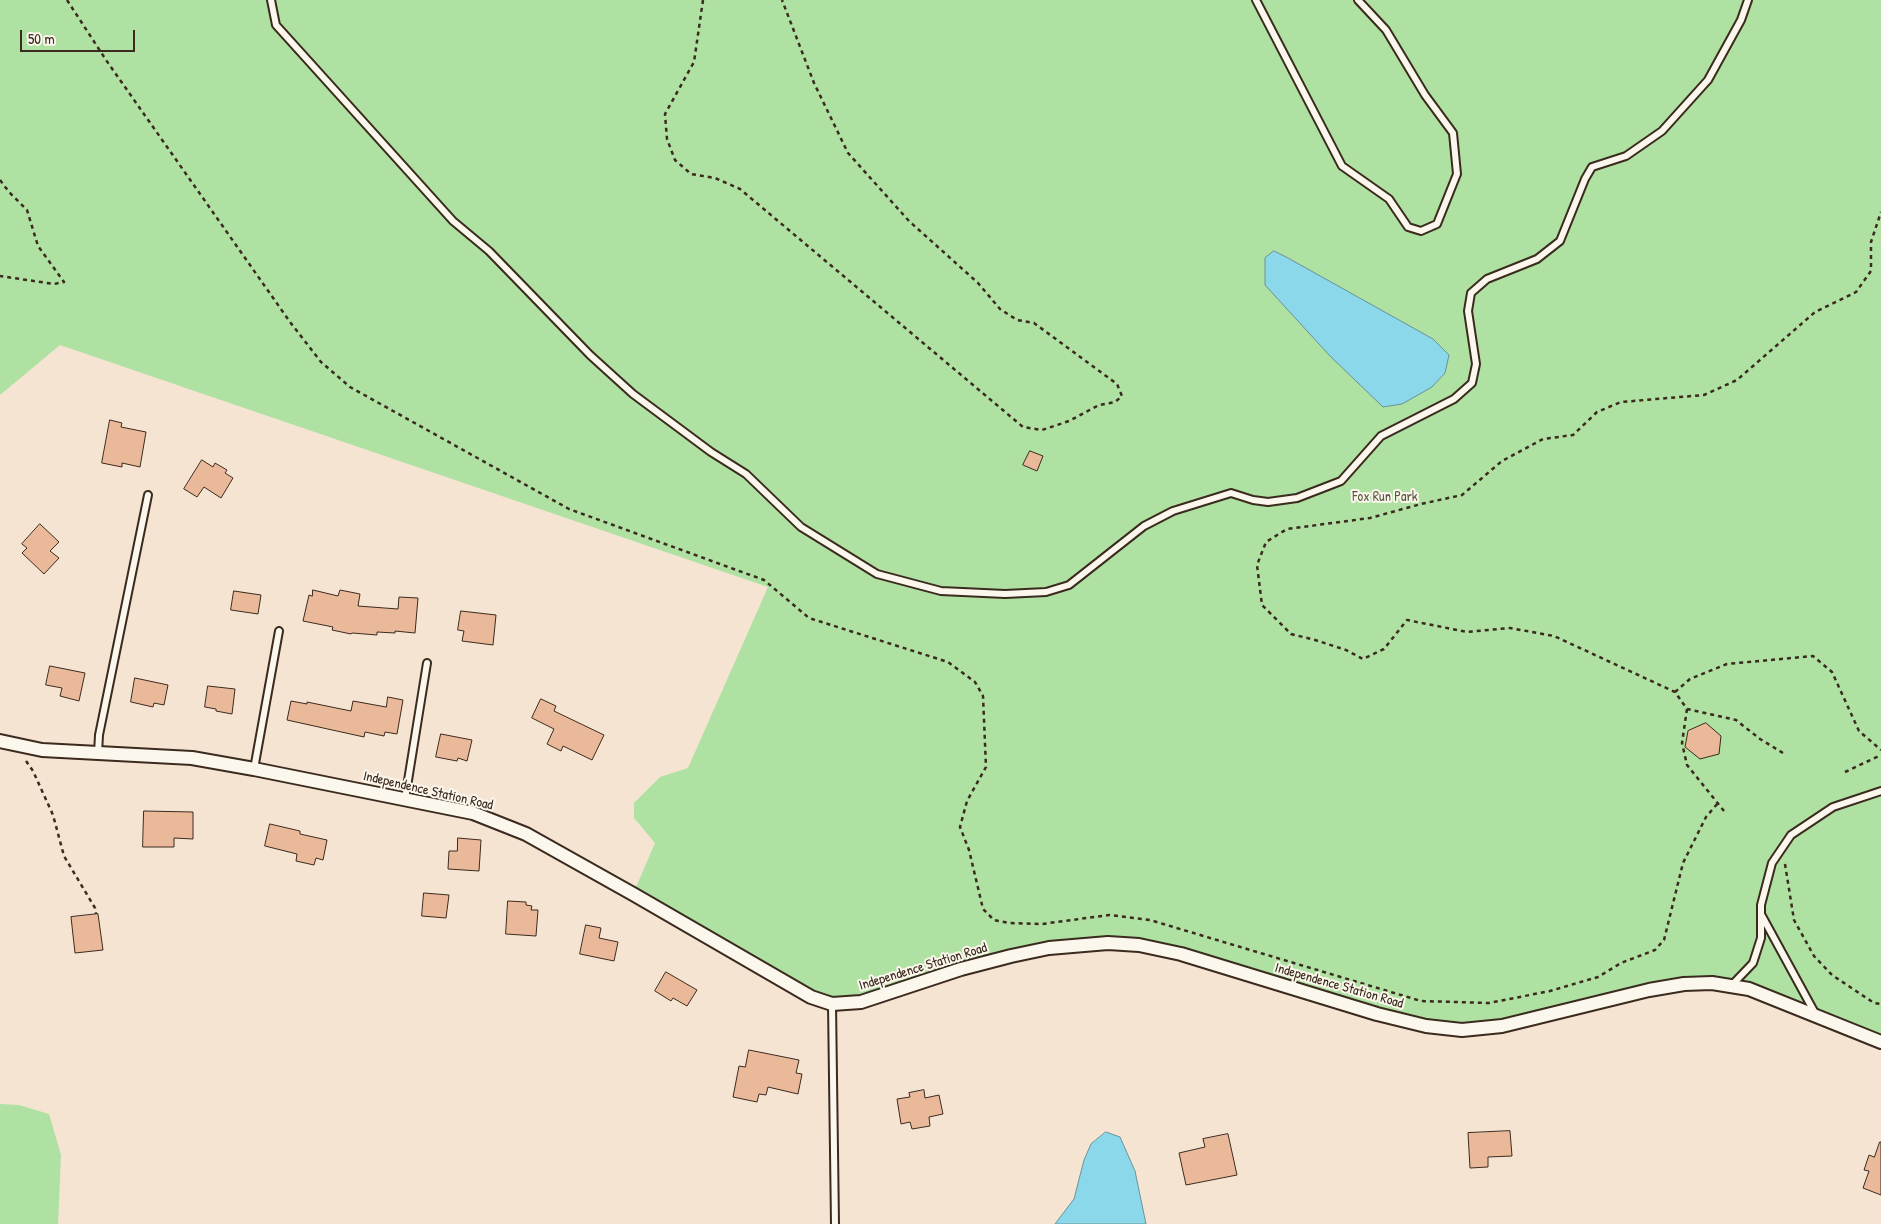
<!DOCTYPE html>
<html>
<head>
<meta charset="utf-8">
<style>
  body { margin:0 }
  #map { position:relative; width:1881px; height:1224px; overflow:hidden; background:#f6e4d3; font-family:"Patrick Hand",sans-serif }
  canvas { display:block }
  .scale { position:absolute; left:20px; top:30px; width:115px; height:22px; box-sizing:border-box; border:2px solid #3b2a1e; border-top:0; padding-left:6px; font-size:15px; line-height:18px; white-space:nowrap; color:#3b2a1e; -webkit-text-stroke:4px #fbf7ec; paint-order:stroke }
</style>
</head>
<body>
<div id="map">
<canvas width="1881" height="1224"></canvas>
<div class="scale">50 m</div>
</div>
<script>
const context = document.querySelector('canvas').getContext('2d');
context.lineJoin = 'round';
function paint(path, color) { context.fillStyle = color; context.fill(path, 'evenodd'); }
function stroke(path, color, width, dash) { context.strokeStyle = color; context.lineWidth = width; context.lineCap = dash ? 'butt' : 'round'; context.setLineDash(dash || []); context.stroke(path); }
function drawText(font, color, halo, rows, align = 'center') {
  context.font = font + ' "Patrick Hand",sans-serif'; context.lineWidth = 4; context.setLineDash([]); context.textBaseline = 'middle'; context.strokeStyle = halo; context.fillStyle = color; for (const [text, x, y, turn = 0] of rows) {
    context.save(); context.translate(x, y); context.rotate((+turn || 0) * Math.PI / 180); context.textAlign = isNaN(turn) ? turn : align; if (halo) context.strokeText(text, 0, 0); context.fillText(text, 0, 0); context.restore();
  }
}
paint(new Path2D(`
  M0 0H1881V1042L1772 997 1712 983 1502 1026H1426L1139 945 1049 948 832 1004 633 894 655 843 634 818V803L660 777 688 768 768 587 60 345 0 395Z
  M0 1104 19 1105 49 1114 61 1155 58 1224H0Z`), '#aee1a2');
const water = new Path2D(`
  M1274 251 1288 258 1433 339 1449 355 1445 373 1432 387 1402 404 1383 407 1330 356 1265 285V258Z
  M1106 1132 1120 1137 1135 1171 1146 1224H1055L1074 1199 1084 1160 1091 1144Z`);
paint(water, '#8ad8e9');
stroke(water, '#6a9298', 1);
const building = new Path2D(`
  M110 420 122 423 121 427 146 432 140 467 122 463V467L102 463Z
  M1030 451 1043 456 1037 471 1023 465Z
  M202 460 213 467 215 463 227 470 225 473 233 478 221 498 204 487 197 497 184 489Z
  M40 524 59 542 50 551 59 558 44 574 22 553 27 548 22 544Z
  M313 590 338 596 340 590 360 594 358 606 398 609 399 597 418 598 415 633 395 631V633L377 632V635L352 633 351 634 332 630 333 627 303 621 309 595 312 596Z
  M234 591 261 595 258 614 231 610Z
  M461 611 496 615 493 645 462 641 464 631 458 630Z
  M50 666 85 673 79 701 60 696 62 688 46 685Z
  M135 678 168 685 164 705 154 703 153 707 131 702Z
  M208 686 235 689 232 714 216 711V709L205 707Z
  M388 697 403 700 397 734 385 732 384 736 365 732 364 737 287 720 291 701 307 704V702L351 711 353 701 386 707Z
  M541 699 556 706 554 711 604 735 592 760 563 746 561 751 547 744 554 729 532 718Z
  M1706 723 1721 736 1719 754 1700 759 1685 747 1688 731Z
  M441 734 472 740 467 761 458 758 457 761 436 757Z
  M144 811 193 812V839L174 838V847H143Z
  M270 824 300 831V834L327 840 323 860 316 858 314 865 296 861 297 854 265 846Z
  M458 838 481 840 479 871 448 869 449 851H457Z
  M424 893 449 895 446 918 422 916Z
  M508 901 526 902V905L532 906 531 910H538L536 936 506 934Z
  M98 914 103 950 75 953 71 917Z
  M586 925 601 928 599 938 618 942 614 961 580 954Z
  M666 972 697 990 687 1006 673 998 671 1001 655 991Z
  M749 1050 799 1060 796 1073 802 1074 798 1094 768 1087 766 1095 759 1094 757 1102 733 1097 739 1066 745 1067Z
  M924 1090 925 1098 939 1095 943 1114 929 1117 930 1126 912 1129 910 1122 901 1124 897 1099 910 1097 909 1093Z
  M1510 1131 1512 1156 1488 1157V1167L1470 1168 1468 1133Z
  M1228 1134 1237 1175 1186 1185 1179 1153 1205 1147 1203 1139Z
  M1880 1142H1881V1195L1863 1188 1869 1171 1864 1170 1869 1155 1874 1157Z`);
paint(building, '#eab99a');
stroke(building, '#3b2a1e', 1);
const service = new Path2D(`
  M271 0 276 25 453 221 489 251 590 355 633 394 711 452 746 474 801 527 877 574 941 591 1005 594 1046 592 1069 585 1144 526 1173 511 1231 493 1253 500 1268 502 1297 498 1341 481 1381 436 1454 399 1472 383 1476 364 1468 311 1471 293 1487 279 1537 259 1560 241 1585 179 1592 167 1626 156 1662 131 1708 80 1741 20 1748 0
  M1256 0 1342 166 1389 199 1408 227 1421 231 1437 224 1457 174 1453 133 1425 95 1386 30 1358 0
  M98 753 99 735 148 495
  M254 769 279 631
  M405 799 427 663
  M1762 916 1816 1015
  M1731 986 1753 963 1761 938V905L1772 863 1791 835 1833 807 1881 791
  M832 1004 835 1224`);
const minor = new Path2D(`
  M0 741 42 750 192 758 254 769 473 813 526 834 633 894 811 997 832 1004 861 1002 961 969 1011 956 1049 948 1108 943 1139 945 1181 954 1377 1014 1426 1026 1462 1030 1502 1026 1649 990 1684 984 1712 983 1749 989 1881 1042`);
stroke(service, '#3b2a1e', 10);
stroke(minor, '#3b2a1e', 16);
stroke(new Path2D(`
  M67 0 106 60 290 322 321 362 350 387 569 509 764 580 809 618 948 662 975 682 983 696 986 767 967 801 960 827 969 850 983 909 994 920 1009 923 1042 924 1109 915 1150 920 1421 1001 1489 1003 1550 991 1598 977 1621 963 1655 950 1664 940 1683 863 1706 817 1718 803
  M703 0 694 62 665 114 667 139 675 160 691 174 715 178 740 189 1023 427 1042 430 1069 421 1099 405 1115 402 1122 396 1117 384 1034 323 1017 320 1000 309 978 283 909 221 848 153 814 83 782 0
  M0 180 9 192 27 210 38 246 64 282 54 284 0 276
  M1675 692 1690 679 1727 664 1813 656 1832 672 1859 731 1881 750
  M1687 709 1682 743 1687 765 1724 811
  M1783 753 1760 739 1736 720 1687 709 1675 692 1554 636 1510 628 1467 632 1407 620 1384 649 1363 659 1346 650 1315 640 1291 634 1262 605 1257 565 1266 542 1287 529 1370 518 1421 504 1462 495 1502 461 1543 439 1573 435 1597 412 1621 402 1704 395 1737 380 1815 312 1856 292 1871 271V242L1881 212
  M26 761 33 771 53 815 64 856 95 908 96 914
  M1845 772 1881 755
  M1785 864 1794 920 1814 956 1832 975 1874 1003 1881 1004`), '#3b2a1e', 2.5, [4, 4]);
stroke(service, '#fbf7ec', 6);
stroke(minor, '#fbf7ec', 12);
drawText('14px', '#58583f', '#fbf7ec', [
  ["Fox Run Park",1385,497]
]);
drawText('14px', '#3b2a1e', '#fbf7ec', [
  ["Independence Station Road",428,791,13],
  ["Independence Station Road",923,967,-17],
  ["Independence Station Road",1339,986,16]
]);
</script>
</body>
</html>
